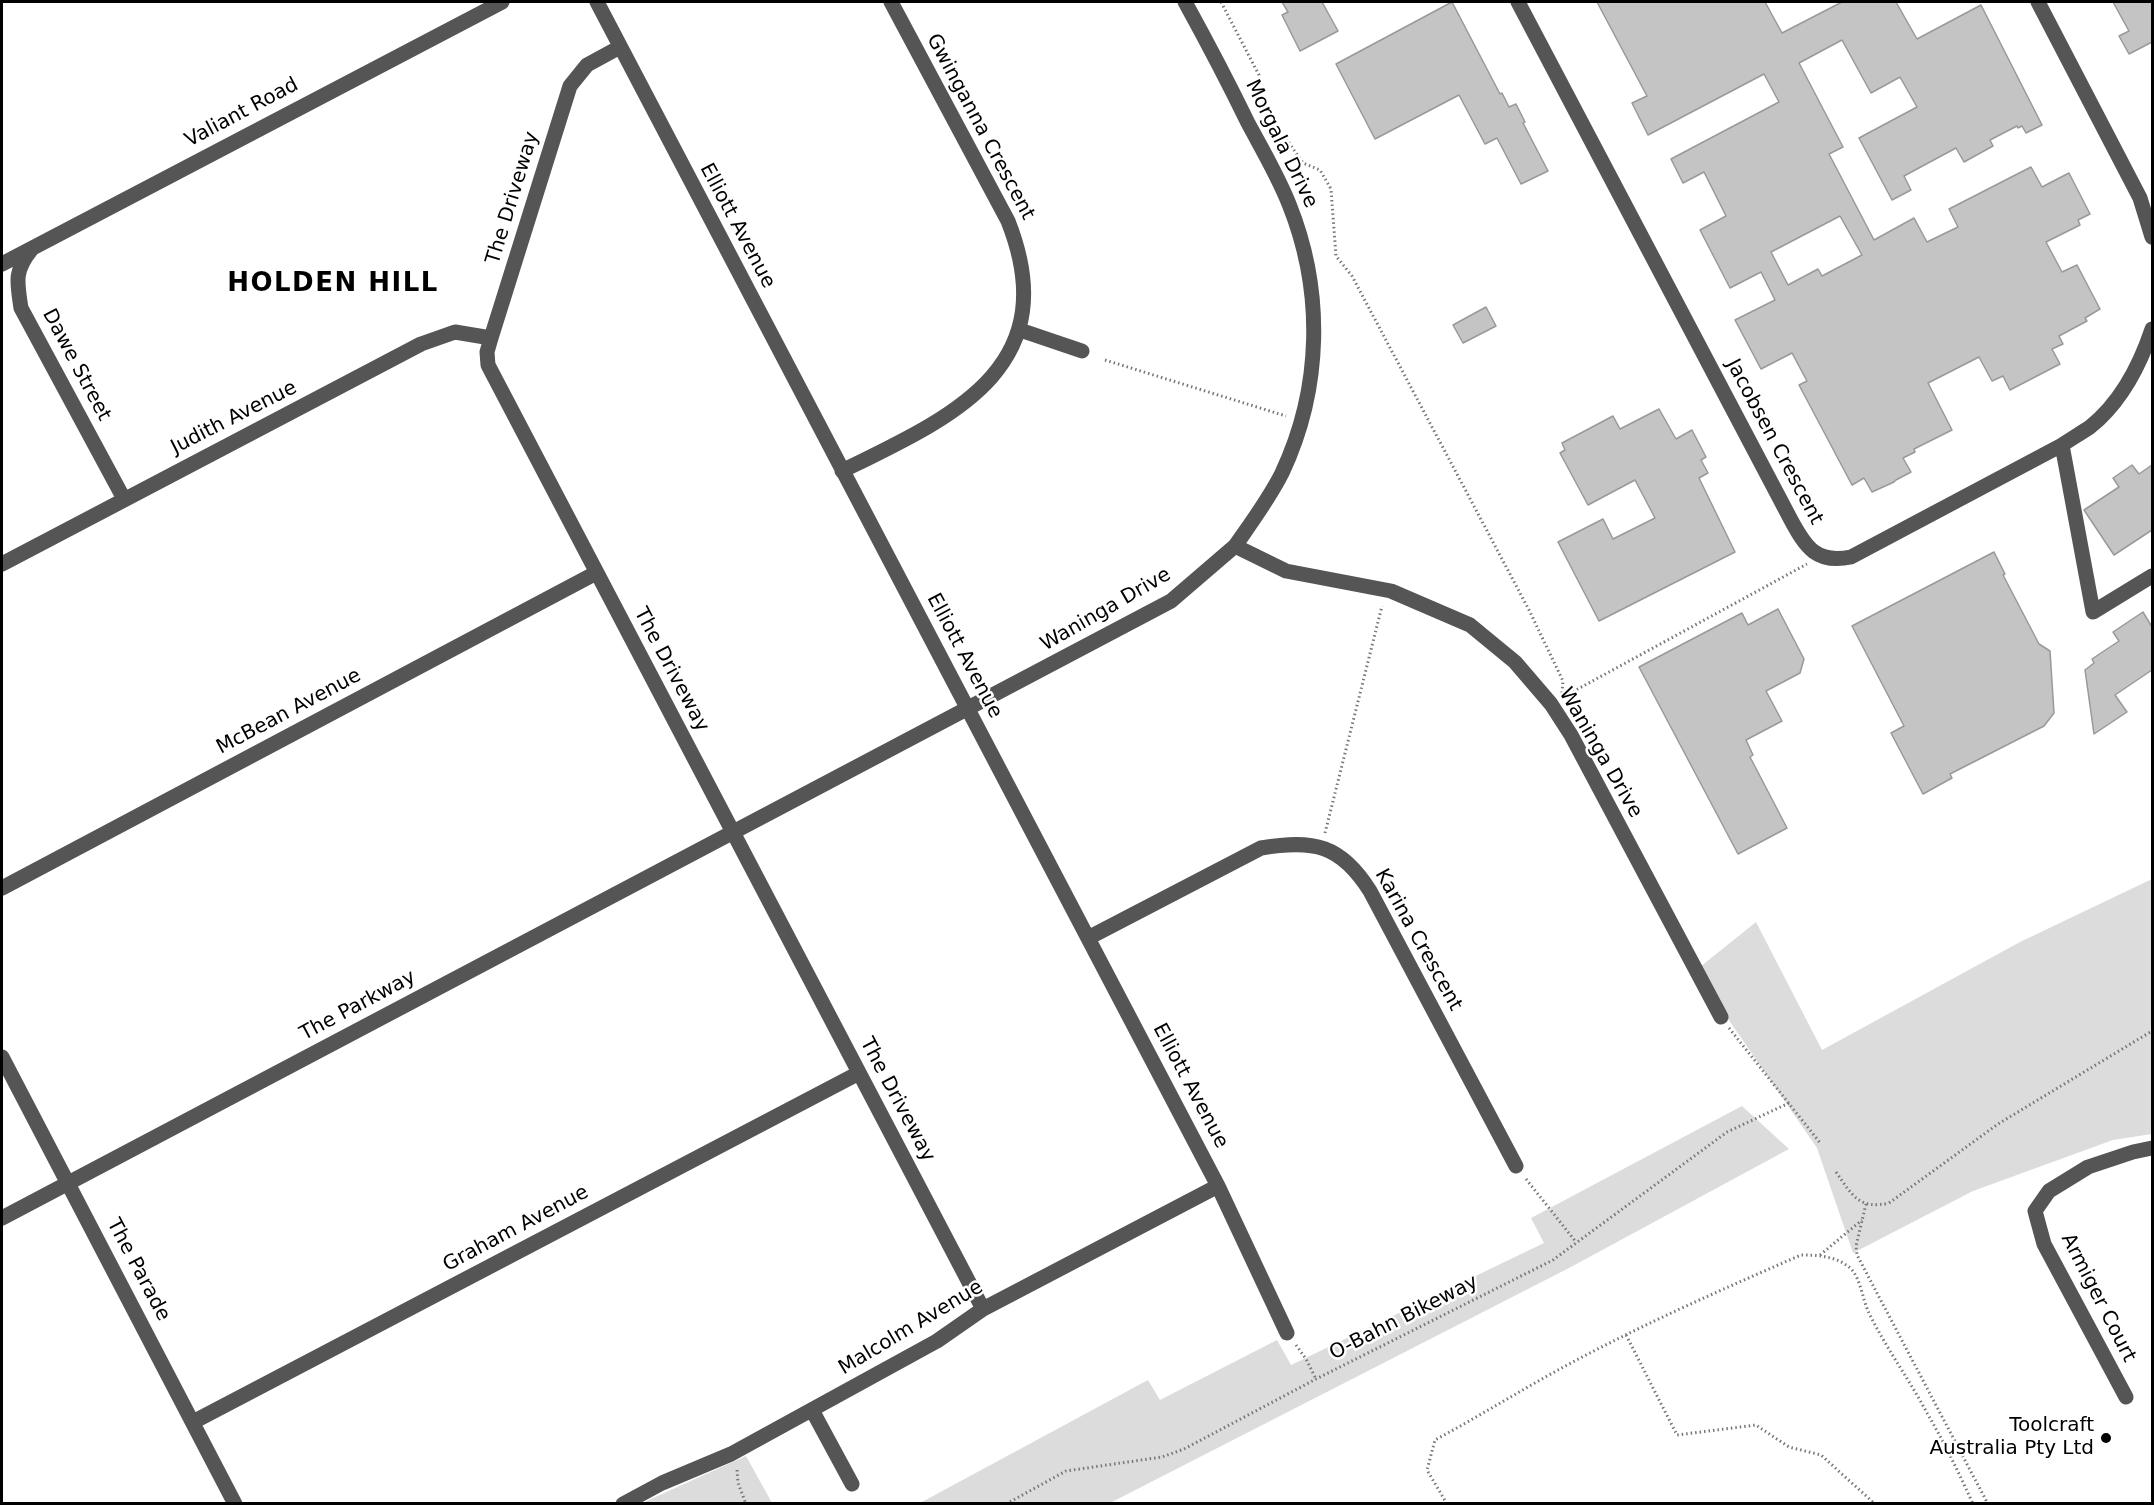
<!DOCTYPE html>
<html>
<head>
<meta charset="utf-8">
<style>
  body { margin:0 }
  #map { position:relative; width:2154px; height:1505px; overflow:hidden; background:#fff; font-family:"DejaVu Sans",sans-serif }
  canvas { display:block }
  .frame { position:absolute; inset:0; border:3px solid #000; pointer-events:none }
</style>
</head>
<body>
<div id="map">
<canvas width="2154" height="1505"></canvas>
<div class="frame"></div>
</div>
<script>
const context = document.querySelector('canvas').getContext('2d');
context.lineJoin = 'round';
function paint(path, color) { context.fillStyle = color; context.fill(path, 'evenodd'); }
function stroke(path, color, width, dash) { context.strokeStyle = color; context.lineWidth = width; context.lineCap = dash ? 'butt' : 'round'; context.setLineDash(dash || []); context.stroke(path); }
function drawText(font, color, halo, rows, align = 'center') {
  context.font = font + ' "DejaVu Sans",sans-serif'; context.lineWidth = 5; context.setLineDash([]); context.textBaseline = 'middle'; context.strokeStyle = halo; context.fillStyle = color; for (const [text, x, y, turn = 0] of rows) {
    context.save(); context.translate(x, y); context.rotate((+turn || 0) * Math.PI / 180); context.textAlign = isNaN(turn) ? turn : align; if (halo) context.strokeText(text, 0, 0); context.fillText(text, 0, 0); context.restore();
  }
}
paint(new Path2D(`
  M2152 879V1134L2113 1140 1973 1191 1853 1253 1817 1148 1695 971 1756 922 1822 1050 2020 942Z
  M1742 1106 1789 1149 1569 1268 1110 1503H920L1148 1380 1160 1400 1277 1340 1291 1365 1544 1243 1531 1218Z
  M746 1456 772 1503H642Z`), '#dcdcdc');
const building = new Path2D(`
  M1282 2H1322L1338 31 1300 51 1282 15 1288 12Z
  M1452 2 1500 94 1502 93 1509 107 1516 104 1525 122 1523 123 1548 171 1521 184 1497 138 1485 144 1459 95 1375 139 1336 64Z
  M1597 2H1765L1782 33 1842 2H1896L1917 39 1981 5 2042 125 2026 133 2022 126 2018 128 2017 126 1990 140 1993 146 1964 162 1956 148 1904 176 1911 190 1892 200 1859 138 1917 107 1900 77 1871 93 1842 40 1799 63 1843 147 1829 154 1874 240 1914 218 1927 242 1958 227 1949 209 2031 167 2042 187 2069 173 2090 214 2078 220 2080 225 2046 242 2062 272 2077 265 2100 309 2085 318 2087 321 2059 336 2063 344 2052 349 2060 364 2010 390 2003 376 1992 381 1979 357 1928 383 1952 430 1914 449 1915 452 1903 458 1911 472 1896 480 1894 482 1872 492 1864 478 1852 485 1799 385 1807 381 1792 353 1761 369 1735 320 1775 300 1761 272 1730 288 1700 230 1726 216 1704 172 1683 183 1671 159 1779 102 1764 74 1648 135 1632 103 1647 96ZM1840 216 1862 255 1822 276 1818 269 1788 285 1771 252Z
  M2113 2H2152V42L2129 54 2119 36 2129 31Z
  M1486 307 1496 326 1463 343 1453 325Z
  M1659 409 1676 439 1692 430 1706 457 1701 460 1708 473 1699 478 1735 552 1599 621 1558 542 1603 519 1613 539 1655 518 1635 480 1588 505 1560 453 1565 450 1562 443 1613 416 1620 429Z
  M2132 465 2139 474 2152 465V530L2114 555 2084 510 2119 487 2113 478Z
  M1994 552 2005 574 2003 575 2039 644 2050 651 2054 713 2044 726 1950 774 1952 778 1923 794 1891 733 1904 726 1852 626Z
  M1778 609 1804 659 1800 673 1766 691 1782 721 1746 740 1753 755 1750 757 1787 828 1738 854 1639 667 1742 613 1748 625Z
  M2143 612 2152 627V670L2115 695 2127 712 2094 734 2085 670 2094 663 2092 659 2119 641 2113 632Z`);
paint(building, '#c4c4c4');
stroke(building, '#999', 1.5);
stroke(new Path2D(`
  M1221 2 1259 75 1266 110 1303 163 1320 170 1331 189 1336 256 1352 276 1529 610 1563 681 1562 693
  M1105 360 1286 416
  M1565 696 1807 564
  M1325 833 1382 606
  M1729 1028 1821 1144
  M1836 1172C1852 1195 1859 1210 1889 1203L1998 1124 2152 1031
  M1526 1179 1576 1242
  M1866 1204 1856 1246 1857 1255 1988 1504
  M1820 1255 1862 1220
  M1626 1335 1677 1435 1756 1425 1789 1447 1821 1455 1875 1504
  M1296 1345 1306 1359 1316 1379
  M737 1470 738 1483 746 1504
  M1006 1504 1066 1471 1162 1457 1184 1449 1316 1379 1553 1260 1727 1132 1789 1103
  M1447 1504 1427 1470 1435 1440C1487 1412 1537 1380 1590 1353 1659 1317 1730 1286 1801 1255 1818 1255 1835 1256 1849 1267 1861 1277 1862 1299 1869 1313 1886 1348 1909 1379 1927 1413 1944 1442 1959 1473 1973 1504`), '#777', 3, [1.5, 3]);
stroke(new Path2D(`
  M597 2 1218 1186 1287 1333
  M1185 2C1207 42 1228 82 1248 123 1262 149 1278 176 1289 204 1324 291 1322 388 1282 473 1269 499 1251 523 1235 546
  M1518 2 1791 520C1806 548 1817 564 1851 557L2062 445C2071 439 2081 433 2090 427 2121 402 2140 365 2152 329
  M2038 2 2140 198 2152 237
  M620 47 587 65 570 86 491 338 487 352 488 365 983 1309
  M31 250C14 271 17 282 21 308L124 499
  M2 264 502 2
  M1020 330 1082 351
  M2062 445 2093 612 2152 576
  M842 471C952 417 1066 368 1008 221L891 2
  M2 564 421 344 455 332 491 338
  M2 888 596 573
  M1088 938 1261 848C1314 839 1341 845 1370 891L1516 1166
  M2 1057 235 1504
  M2 1218 1171 601 1235 546 1286 571 1391 591 1470 625 1515 662 1551 704 1571 735 1721 1017
  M2126 1397 2044 1244 2035 1211 2049 1191 2088 1167 2133 1152 2152 1148
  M812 1410 852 1484
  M193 1422 859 1073
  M623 1504 662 1483 731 1454 937 1341 983 1309 1218 1186`), '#555', 15);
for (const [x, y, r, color] of [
  [2106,1438,6,"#000"]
]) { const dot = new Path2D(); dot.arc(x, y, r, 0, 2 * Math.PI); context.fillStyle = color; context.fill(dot); stroke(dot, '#fff', 2); }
drawText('20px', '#000', '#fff', [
  ["Valiant Road",242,113,-28],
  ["Gwinganna Crescent",980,127,62],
  ["Morgala Drive",1281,144,64],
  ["The Driveway",513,198,-73],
  ["Elliott Avenue",737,226,62],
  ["Dawe Street",76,365,62],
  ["Judith Avenue",234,418,-27],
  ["Jacobsen Crescent",1774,442,62],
  ["Waninga Drive",1106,610,-30],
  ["Elliott Avenue",964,656,62],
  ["The Driveway",671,670,62],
  ["McBean Avenue",289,712,-28],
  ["Waninga Drive",1600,753,60],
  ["Karina Crescent",1418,940,61],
  ["The Parkway",358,1006,-28],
  ["Elliott Avenue",1190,1086,62],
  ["The Driveway",897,1100,62],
  ["Graham Avenue",516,1229,-28],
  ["The Parade",138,1270,62],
  ["Armiger Court",2098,1298,63],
  ["O-Bahn Bikeway",1404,1318,-27],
  ["Malcolm Avenue",911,1328,-31]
]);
drawText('20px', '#000', '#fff', [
  ["Toolcraft",2094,1426],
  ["Australia Pty Ltd",2094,1449]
], 'right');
context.letterSpacing = '1.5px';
drawText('bold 26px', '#000', '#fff', [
  ["HOLDEN HILL",333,284]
]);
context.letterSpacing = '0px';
</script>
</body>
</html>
